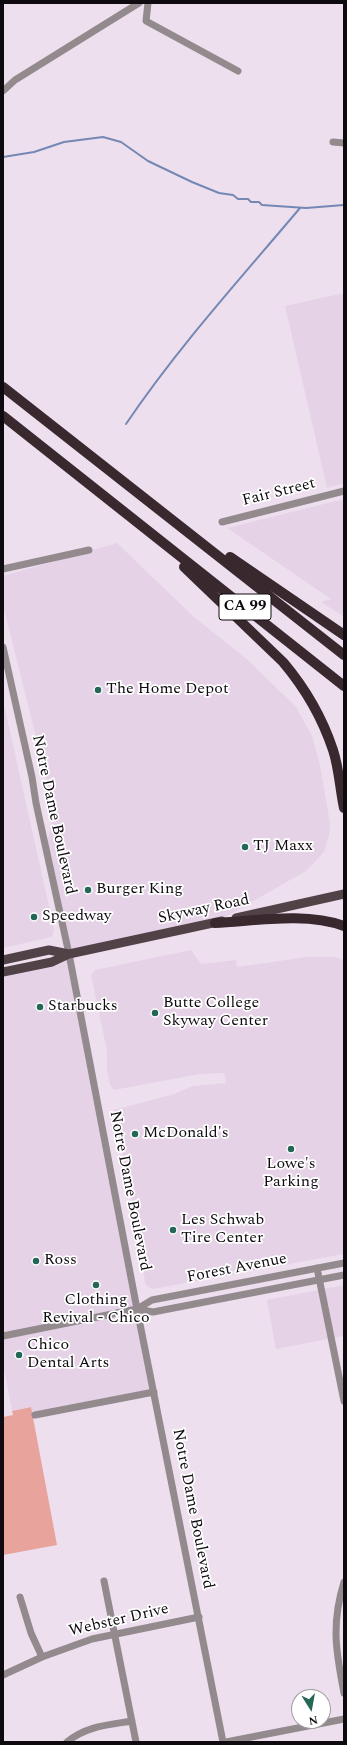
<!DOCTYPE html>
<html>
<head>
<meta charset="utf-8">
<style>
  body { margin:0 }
  #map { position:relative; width:347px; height:1745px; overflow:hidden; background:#eedfef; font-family:Spectral,serif }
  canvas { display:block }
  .frame { position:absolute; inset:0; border:4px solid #0e0a0f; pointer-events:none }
  .north { position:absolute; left:291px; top:1689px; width:40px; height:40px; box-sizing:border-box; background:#fff; border:1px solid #9f9d9f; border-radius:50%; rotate:169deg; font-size:11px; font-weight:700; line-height:16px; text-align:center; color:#0e0a0f }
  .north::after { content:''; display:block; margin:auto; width:14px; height:18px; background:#256756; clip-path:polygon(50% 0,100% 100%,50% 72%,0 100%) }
</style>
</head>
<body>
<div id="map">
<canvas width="347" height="1745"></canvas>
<div class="frame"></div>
<div class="north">N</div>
</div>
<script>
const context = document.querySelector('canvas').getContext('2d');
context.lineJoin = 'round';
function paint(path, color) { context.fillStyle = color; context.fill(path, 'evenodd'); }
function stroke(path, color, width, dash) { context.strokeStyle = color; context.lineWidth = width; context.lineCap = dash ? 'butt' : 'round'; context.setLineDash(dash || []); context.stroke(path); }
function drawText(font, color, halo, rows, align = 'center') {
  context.font = font + ' Spectral,serif'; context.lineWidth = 3.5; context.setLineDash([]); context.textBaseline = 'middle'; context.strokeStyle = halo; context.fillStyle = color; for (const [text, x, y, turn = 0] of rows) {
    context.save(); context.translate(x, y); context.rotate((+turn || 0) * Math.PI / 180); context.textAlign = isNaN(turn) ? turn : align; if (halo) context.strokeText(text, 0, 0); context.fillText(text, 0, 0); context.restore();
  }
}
paint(new Path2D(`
  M344 293V483L327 488 285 306Z
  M344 499V617L321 602 331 599 227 528Z
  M117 543 194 617 248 660 296 707 312 736 320 765 330 823 329 835 324 852 306 871 215 923 69 954 154 1392 32 1416 30 1407 12 1411 3 1364V972L69 953 46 849 54 809 3 605V576Z
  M3 700 54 929 53 935 51 937 3 948Z
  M191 950 201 964 236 960 237 967 307 957H334L344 960V1254L153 1289 148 1287 145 1284 142 1254 114 1110 174 1094 193 1086 226 1083 224 1073 200 1074 114 1090 110 1085 107 1070V1051L91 975 95 970Z
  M344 1285V1336L276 1349 267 1300Z`), '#e6d2e7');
paint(new Path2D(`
  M31 1407 57 1545 3 1555V1417L13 1415 12 1411Z`), '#e8a39c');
stroke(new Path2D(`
  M3 157 34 152 64 142 103 137 121 142 148 161 192 182 219 193 233 195 238 199H248L251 202H259L262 205 306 208 344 205
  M126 424C178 347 241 278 300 208`), '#7588b3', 2);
stroke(new Path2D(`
  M148 3 146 21 238 71
  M3 91 15 80 139 3
  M333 142 344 143
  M222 522 344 491
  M3 569 89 550
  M3 647 32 777 36 803 69 954 137 1309 223 1742
  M317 1268 344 1401
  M137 1309 153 1312 344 1275
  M3 1336 137 1309 152 1300 344 1263
  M35 1415 154 1392
  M104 1581 136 1742
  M344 1582C331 1624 336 1652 344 1693
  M20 1597 31 1633 42 1657
  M3 1675 42 1657 92 1639 199 1617
  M67 1742C86 1726 108 1725 132 1721
  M226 1742 344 1719`), '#938a8d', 7);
stroke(new Path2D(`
  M236 918 344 894
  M3 960 49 950 69 954
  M3 972 52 962 69 954 222 921`), '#514247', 9);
stroke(new Path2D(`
  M3 387 344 655
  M3 416 344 686
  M230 557 344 635
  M184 567 283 662C305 688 322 717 333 750 339 768 340 789 344 808
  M215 923C256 921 305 912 344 926`), '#39292f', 10);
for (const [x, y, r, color] of [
  [98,690,4,"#256756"],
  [245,847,4,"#256756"],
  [88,890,4,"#256756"],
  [34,917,4,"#256756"],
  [40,1007,4,"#256756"],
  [155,1013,4,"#256756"],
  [135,1134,4,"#256756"],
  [291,1149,4,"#256756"],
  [173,1230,4,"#256756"],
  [36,1261,4,"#256756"],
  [96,1285,4,"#256756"],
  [19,1355,4,"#256756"]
]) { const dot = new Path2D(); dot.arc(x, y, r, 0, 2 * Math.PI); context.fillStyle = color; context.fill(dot); stroke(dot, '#fff', 1.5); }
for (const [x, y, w] of [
  [245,607,52]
]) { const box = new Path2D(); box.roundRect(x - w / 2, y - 13, w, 26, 3); context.fillStyle = '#fff'; context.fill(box); stroke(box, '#0e0a0f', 1); }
drawText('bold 15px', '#0e0a0f', null, [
  ["CA 99",245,607]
]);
drawText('16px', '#0e0a0f', '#fff', [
  ["Fair Street",279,493,-14],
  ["Notre Dame Boulevard",53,815,78],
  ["Skyway Road",204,910,-12],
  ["Notre Dame Boulevard",129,1191,79],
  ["Forest Avenue",237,1269,-11],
  ["Notre Dame Boulevard",192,1509,79],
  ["Webster Drive",119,1621,-13]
]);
drawText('16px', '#0e0a0f', '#fff', [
  ["The Home Depot",106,690],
  ["TJ Maxx",253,847],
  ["Burger King",96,890],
  ["Speedway",42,917],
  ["Butte College",163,1004],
  ["Skyway Center",163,1022],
  ["Starbucks",48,1007],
  ["McDonald's",143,1134],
  ["Lowe's",291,1165,"center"],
  ["Parking",291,1183,"center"],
  ["Les Schwab",181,1221],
  ["Tire Center",181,1239],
  ["Ross",44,1261],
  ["Clothing",96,1301,"center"],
  ["Revival - Chico",96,1319,"center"],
  ["Chico",27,1346],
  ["Dental Arts",27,1364]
], 'left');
</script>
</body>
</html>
